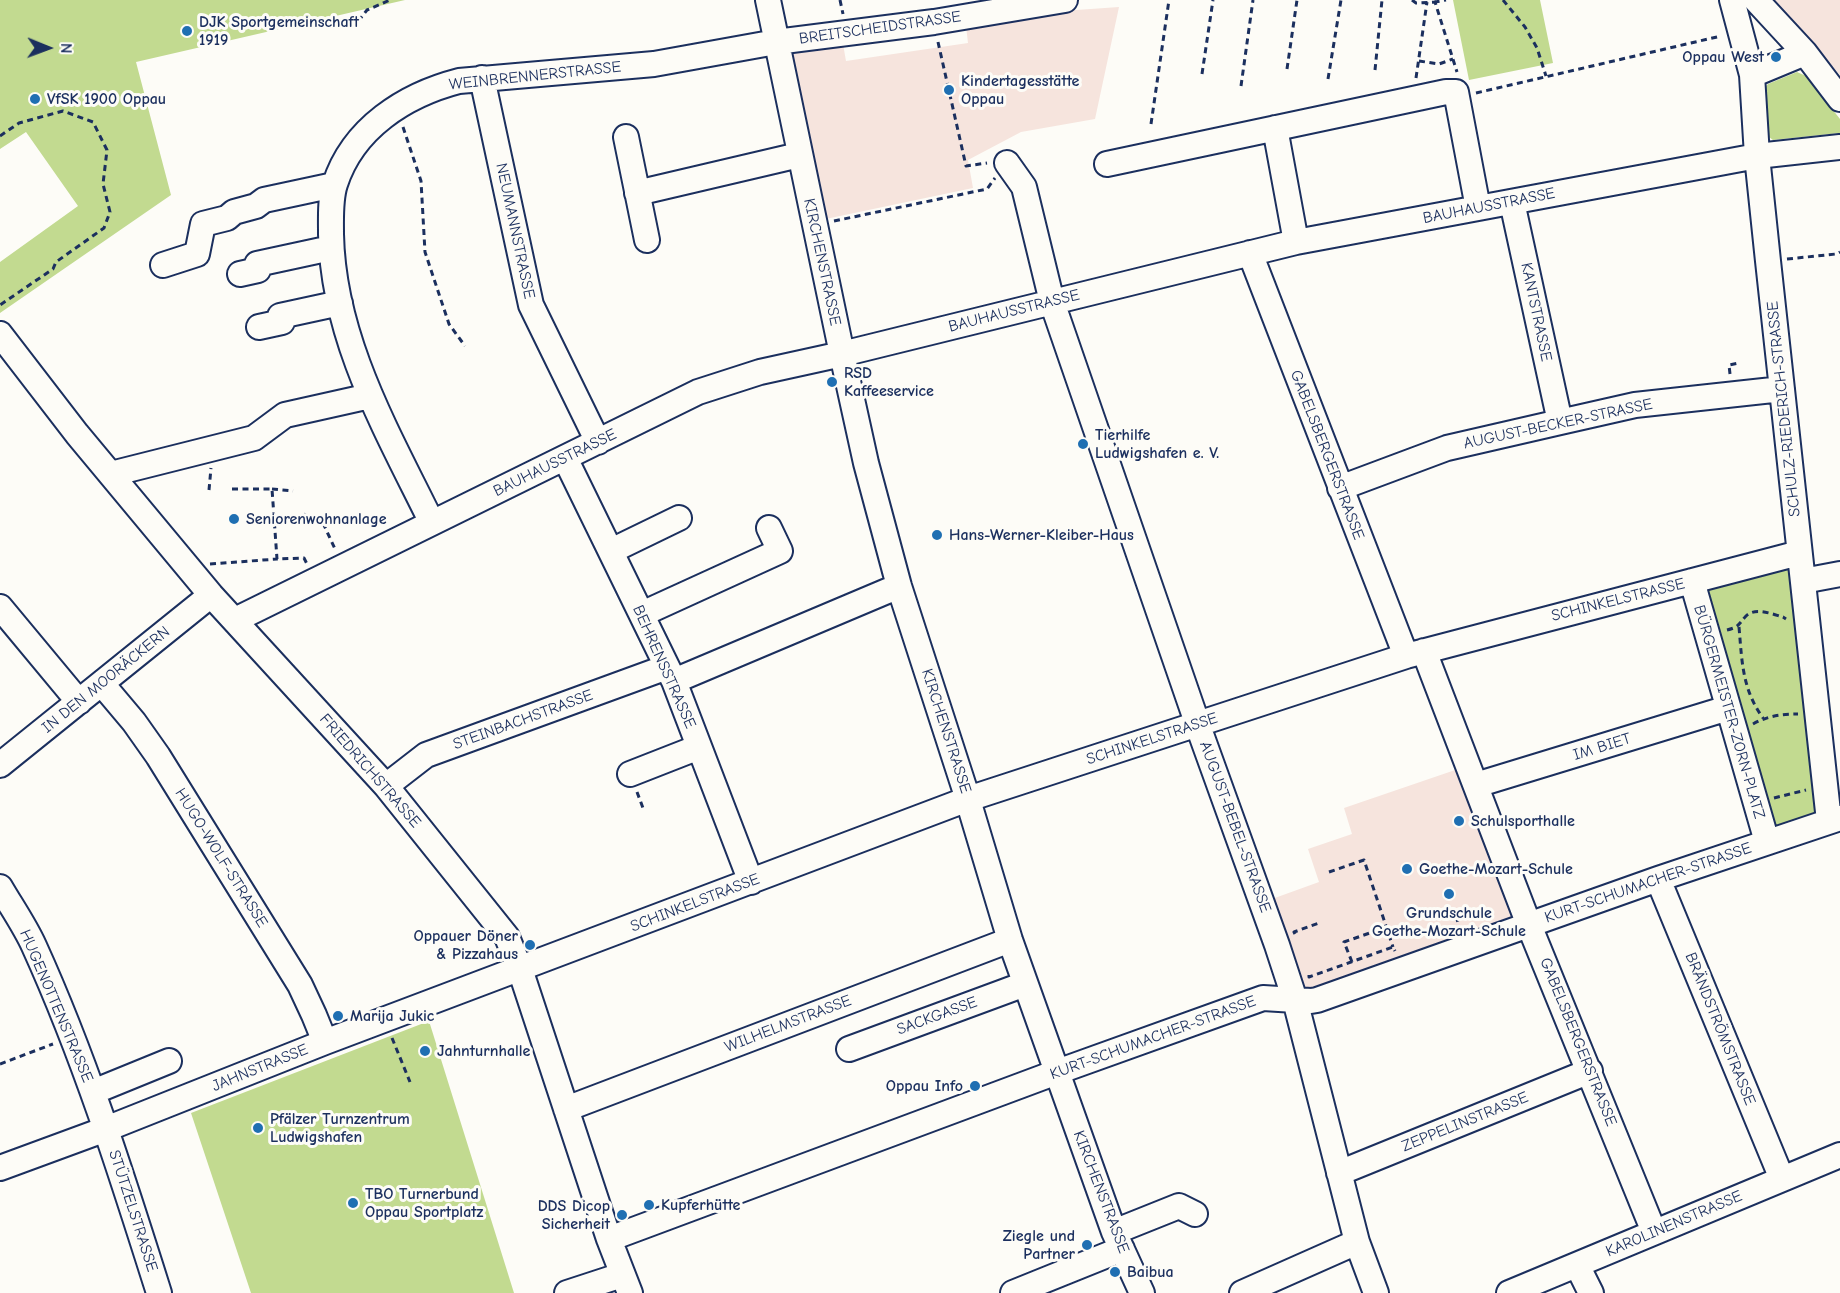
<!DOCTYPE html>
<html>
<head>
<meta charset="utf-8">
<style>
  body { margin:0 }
  #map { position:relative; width:1840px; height:1293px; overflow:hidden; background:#fdfcf7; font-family:"Comic Neue",sans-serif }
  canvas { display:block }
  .north { position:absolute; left:18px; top:18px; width:60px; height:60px; -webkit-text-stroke:4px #fdfcf7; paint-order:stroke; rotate:91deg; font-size:16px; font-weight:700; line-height:24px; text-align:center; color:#1b2f5e }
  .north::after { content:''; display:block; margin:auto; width:21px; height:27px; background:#1b2f5e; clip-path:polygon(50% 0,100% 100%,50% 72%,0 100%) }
</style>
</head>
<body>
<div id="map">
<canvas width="1840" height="1293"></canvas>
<div class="north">N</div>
</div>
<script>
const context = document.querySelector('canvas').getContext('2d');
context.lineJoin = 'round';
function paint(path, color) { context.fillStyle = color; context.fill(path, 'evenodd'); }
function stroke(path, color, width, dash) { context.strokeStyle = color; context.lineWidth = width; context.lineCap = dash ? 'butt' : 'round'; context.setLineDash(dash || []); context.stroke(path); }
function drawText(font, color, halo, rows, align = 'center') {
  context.font = font + ' "Comic Neue",sans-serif'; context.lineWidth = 6; context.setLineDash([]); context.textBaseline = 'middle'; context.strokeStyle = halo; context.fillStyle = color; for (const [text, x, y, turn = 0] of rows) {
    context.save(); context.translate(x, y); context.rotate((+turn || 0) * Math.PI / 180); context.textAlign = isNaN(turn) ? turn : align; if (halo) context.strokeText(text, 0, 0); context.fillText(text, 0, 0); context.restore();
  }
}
paint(new Path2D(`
  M1772 0H1840V75Z
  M1119 7 1095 119 1021 132 968 160 973 188 821 220 789 51 843 44 846 61 968 43 966 26 1062 11Z
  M1461 768 1518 918 1304 991 1272 899 1319 882 1308 849 1352 834 1344 808Z`), '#f6e4dd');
paint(new Path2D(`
  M0 0H405L136 62 171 195 0 313V262L78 206 26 132 0 149Z
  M1453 0H1540L1553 63 1469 80Z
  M1797 72 1806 76 1840 119V133L1773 140 1769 137 1765 87 1768 84Z
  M1795 560 1823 816 1770 835 1698 585Z
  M429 1021 514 1293H251L191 1113Z`), '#c2da90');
const minor = new Path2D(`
  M768 0 842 354 866 463 899 586 965 790 1010 940 1114 1232 1142 1293
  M1732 0 1752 75 1757 156 1768 261 1829 821
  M1756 0 1805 53 1840 99
  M1752 75 1805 53
  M482 78 531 305 598 442
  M1275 128 1296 242
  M626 137 647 240
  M1007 163 1024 187 1052 302 1202 737 1277 945 1295 1000 1357 1242 1376 1293
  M1107 164 1446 92H1456L1478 208
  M637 193 799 155
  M1512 202 1560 422
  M1250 253 1406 656
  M163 265 197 254 203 224 227 218 234 212 256 206 264 200 334 185
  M240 274 258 270 257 264 331 248
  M259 327 282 322 280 316 340 303
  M0 334 77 434 211 595 386 786 507 937 520 969 609 1239 630 1293
  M565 458 674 681 751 882
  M111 474 254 438 285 415 370 396
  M1340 488 1447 448 1560 422 1635 405 1782 389
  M432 523C387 431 333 339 331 234 331 218 330 199 335 184 353 128 405 95 459 81L654 64 776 42 934 22 1065 0
  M611 551 679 518
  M1692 581 1767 842
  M1803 581 1840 574
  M0 607 79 702
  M642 614 780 551 769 528
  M235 620 698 392 760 372 842 354 1296 242 1757 156 1840 147
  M1424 651 1529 925 1654 1232
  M674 681 899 586
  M102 684 134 722 158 756 300 985 314 1015 325 1042
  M0 765 211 595
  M630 774 699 747
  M1476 785 1728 708
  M386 786 426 755 667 667
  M1658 879 1782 1179
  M0 887C11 906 25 926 34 946 85 1058 122 1176 159 1293
  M849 1049 1025 984
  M93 1092 169 1061
  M566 1109 1010 940
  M0 1168 106 1129 325 1042 968 799 1406 656 1799 553
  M1339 1173 1590 1071
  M1114 1232 1179 1206 1195 1214
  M609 1239 1057 1072 1263 998 1311 1001 1317 1000 1658 879 1840 818
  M1577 1265 1591 1293
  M567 1293 622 1275
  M1013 1293 1122 1249
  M1242 1293 1357 1242
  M1509 1293 1840 1155`);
stroke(minor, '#1b2f5e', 28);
stroke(new Path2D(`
  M840 0 843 14
  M1412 0 1416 3 1435 2 1457 72
  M1503 0 1525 27 1537 48 1546 76
  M1434 1 1435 2 1446 0
  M329 26 332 23H357L367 10 390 0
  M938 42 966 166 987 163
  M1419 61 1439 64 1453 59
  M1287 69 1297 0
  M1375 70 1382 0
  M1202 74 1213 0
  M1416 78 1427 2
  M1328 79 1341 0
  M1241 86 1253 0
  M1476 93 1721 36
  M1151 124 1169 0
  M403 127 421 181 425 252 449 324 465 346
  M0 136 19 123 63 111 93 122 107 150 103 184 110 212 104 228 56 262 53 269 0 305
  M834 221 987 189 995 178
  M1787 259 1836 254 1840 252
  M1730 374 1729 365 1739 363
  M232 489H272L277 559 304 558 307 564
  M272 489 293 491
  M209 490 211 468
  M304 514 323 523 335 549
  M210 564 277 559
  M1739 627C1742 661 1742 689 1763 718
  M1727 630C1739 627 1738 625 1746 616 1755 607 1772 614 1783 617L1786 619
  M1753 724C1767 716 1782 714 1798 714
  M637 792 643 808
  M1774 798 1806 790
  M1329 872 1364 860 1393 947
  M1456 916 1460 929
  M1295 934 1294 932 1319 923
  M1352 962 1344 942 1387 927
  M1309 975V977L1393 947 1395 951
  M392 1038 410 1082
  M0 1064 53 1044`), '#1b2f5e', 3, [6, 4.5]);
stroke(minor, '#fdfcf7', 24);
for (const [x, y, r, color] of [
  [187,31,6,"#1f6fb2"],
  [1776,57,6,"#1f6fb2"],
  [949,90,6,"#1f6fb2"],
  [35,99,6,"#1f6fb2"],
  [832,382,6,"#1f6fb2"],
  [1083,444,6,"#1f6fb2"],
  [234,519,6,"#1f6fb2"],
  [937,535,6,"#1f6fb2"],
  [1459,821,6,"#1f6fb2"],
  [1407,869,6,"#1f6fb2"],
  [1449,894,6,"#1f6fb2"],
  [530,945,6,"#1f6fb2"],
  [338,1016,6,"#1f6fb2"],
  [425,1051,6,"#1f6fb2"],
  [975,1086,6,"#1f6fb2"],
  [258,1128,6,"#1f6fb2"],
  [353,1203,6,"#1f6fb2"],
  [649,1205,6,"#1f6fb2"],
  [622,1215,6,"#1f6fb2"],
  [1087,1245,6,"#1f6fb2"],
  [1115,1272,6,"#1f6fb2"]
]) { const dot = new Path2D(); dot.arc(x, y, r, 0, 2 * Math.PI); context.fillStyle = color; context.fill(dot); stroke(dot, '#fdfcf7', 2); }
drawText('bold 16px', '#1b2f5e', '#fdfcf7', [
  ["DJK Sportgemeinschaft",199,22],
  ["1919",199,40],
  ["Oppau West",1764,57,"right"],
  ["Kindertagesstätte",961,81],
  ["Oppau",961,99],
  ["VfSK 1900 Oppau",47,99],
  ["RSD",844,373],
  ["Kaffeeservice",844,391],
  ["Tierhilfe",1095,435],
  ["Ludwigshafen e. V.",1095,453],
  ["Seniorenwohnanlage",246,519],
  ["Hans-Werner-Kleiber-Haus",949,535],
  ["Schulsporthalle",1471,821],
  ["Goethe-Mozart-Schule",1419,869],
  ["Grundschule",1449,913,"center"],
  ["Goethe-Mozart-Schule",1449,931,"center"],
  ["Oppauer Döner",518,936,"right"],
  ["& Pizzahaus",518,954,"right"],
  ["Marija Jukic",350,1016],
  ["Jahnturnhalle",437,1051],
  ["Oppau Info",963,1086,"right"],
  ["Pfälzer Turnzentrum",270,1119],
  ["Ludwigshafen",270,1137],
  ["TBO Turnerbund",365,1194],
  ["Oppau Sportplatz",365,1212],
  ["Kupferhütte",661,1205],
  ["DDS Dicop",610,1206,"right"],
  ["Sicherheit",610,1224,"right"],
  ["Ziegle und",1075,1236,"right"],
  ["Partner",1075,1254,"right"],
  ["Baibua",1127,1272]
], 'left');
drawText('16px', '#1b2f5e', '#fdfcf7', [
  ["BREITSCHEIDSTRASSE",880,28,-8],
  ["WEINBRENNERSTRASSE",535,76,-6],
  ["BAUHAUSSTRASSE",1489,206,-11],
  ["NEUMANNSTRASSE",515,231,78],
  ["KIRCHENSTRASSE",822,262,78],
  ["BAUHAUSSTRASSE",1014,311,-14],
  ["KANTSTRASSE",1536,312,78],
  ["SCHULZ-RIEDERICH-STRASSE",1784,409,-96],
  ["AUGUST-BECKER-STRASSE",1558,424,-12],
  ["GABELSBERGERSTRASSE",1327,455,69],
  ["BAUHAUSSTRASSE",555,463,-26],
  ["SCHINKELSTRASSE",1618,600,-14],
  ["BEHRENSSTRASSE",664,667,66],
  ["IN DEN MOORÄCKERN",106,680,-39],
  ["BÜRGERMEISTER-ZORN-PLATZ",1729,712,74],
  ["STEINBACHSTRASSE",523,720,-20],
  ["KIRCHENSTRASSE",946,731,72],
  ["SCHINKELSTRASSE",1152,739,-18],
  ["IM BIET",1602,747,-17],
  ["FRIEDRICHSTRASSE",370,771,49],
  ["AUGUST-BEBEL-STRASSE",1235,827,70],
  ["HUGO-WOLF-STRASSE",221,858,58],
  ["KURT-SCHUMACHER-STRASSE",1648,883,-19],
  ["SCHINKELSTRASSE",695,903,-21],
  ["HUGENOTTENSTRASSE",56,1006,67],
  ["SACKGASSE",937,1016,-20],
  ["WILHELMSTRASSE",788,1024,-21],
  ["BRÄNDSTRÖMSTRASSE",1720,1029,68],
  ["KURT-SCHUMACHER-STRASSE",1153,1038,-20],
  ["GABELSBERGERSTRASSE",1578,1042,68],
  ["JAHNSTRASSE",260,1068,-22],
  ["ZEPPELINSTRASSE",1465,1122,-22],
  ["KIRCHENSTRASSE",1101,1192,69],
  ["STÜTZELSTRASSE",133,1211,72],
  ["KAROLINENSTRASSE",1674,1224,-23]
]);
</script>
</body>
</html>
